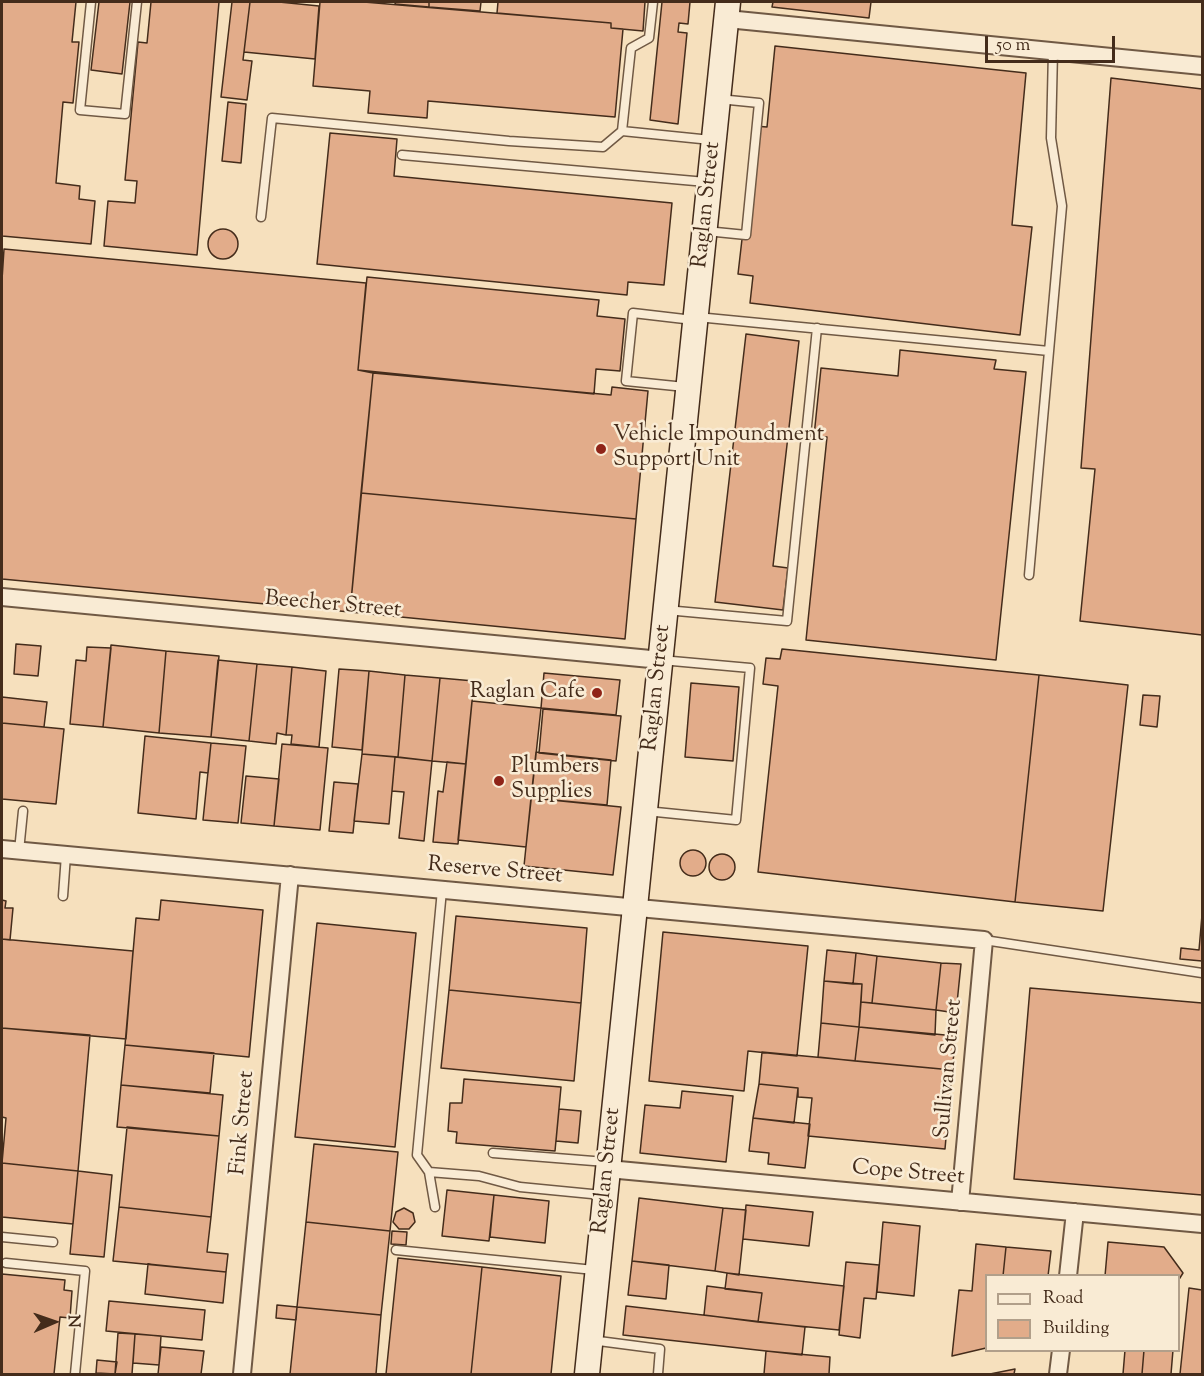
<!DOCTYPE html>
<html>
<head>
<meta charset="utf-8">
<style>
  body { margin:0 }
  #map { position:relative; width:1204px; height:1376px; overflow:hidden; background:#f6e0bd; font-family:"Sorts Mill Goudy",serif }
  canvas { display:block }
  .frame { position:absolute; inset:0; border:3px solid #442c1b; pointer-events:none }
  .legend { position:absolute; left:985px; top:1274px; width:195px; height:78px; box-sizing:border-box; background:#f9ebd4; border:2px solid #b19f8a; margin:0; padding:8px 10px; list-style:none; font-size:18px; color:#442c1b }
  .legend li { display:flex; align-items:center; gap:12px; height:30px }
  .legend b { width:30px; border:2px solid #b19f8a }
  .north { position:absolute; left:24px; top:1292px; width:60px; height:60px; -webkit-text-stroke:4px #f9ebd4; paint-order:stroke; rotate:88deg; font-size:16px; font-weight:700; line-height:24px; text-align:center; color:#442c1b }
  .north::after { content:''; display:block; margin:auto; width:21px; height:27px; background:#442c1b; clip-path:polygon(50% 0,100% 100%,50% 72%,0 100%) }
  .scale { position:absolute; left:985px; top:36px; width:130px; height:27px; box-sizing:border-box; border:3px solid #442c1b; border-top:0; padding-left:8px; font-size:18px; line-height:21px; white-space:nowrap; color:#442c1b; -webkit-text-stroke:4px #f9ebd4; paint-order:stroke }
</style>
</head>
<body>
<div id="map">
<canvas width="1204" height="1376"></canvas>
<div class="frame"></div>
<ul class="legend">
<li><b style="height:8px;background:#f9ebd4"></b>Road</li>
<li><b style="height:16px;background:#e2ac8a"></b>Building</li>
</ul>
<div class="north">N</div>
<div class="scale">50 m</div>
</div>
<script>
const context = document.querySelector('canvas').getContext('2d');
context.lineJoin = 'round';
function paint(path, color) { context.fillStyle = color; context.fill(path, 'evenodd'); }
function stroke(path, color, width, dash) { context.strokeStyle = color; context.lineWidth = width; context.lineCap = dash ? 'butt' : 'round'; context.setLineDash(dash || []); context.stroke(path); }
function drawText(font, color, halo, rows, align = 'center') {
  context.font = font + ' "Sorts Mill Goudy",serif'; context.lineWidth = 5; context.setLineDash([]); context.textBaseline = 'middle'; context.strokeStyle = halo; context.fillStyle = color; for (const [text, x, y, turn = 0] of rows) {
    context.save(); context.translate(x, y); context.rotate((+turn || 0) * Math.PI / 180); context.textAlign = isNaN(turn) ? turn : align; if (halo) context.strokeText(text, 0, 0); context.fillText(text, 0, 0); context.restore();
  }
}
const building = new Path2D(`
  M2 2H76L72 42H79L73 103 63 102 56 183 80 186 79 199 95 201 91 244 2 236Z
  M99 2H130L122 74 91 70Z
  M151 2H219L197 255 104 246 108 201 135 203 137 181 125 180 138 42 147 43Z
  M232 2H250L243 60 252 61 247 100 221 97Z
  M250 2H279L319 6 315 59 244 52Z
  M320 2H364L611 23V28L623 29 615 117 428 101 427 118 368 113 370 91 313 86Z
  M396 2H429V7L395 4Z
  M429 2H481L480 11 429 7Z
  M498 2H645L643 31 611 28V23L497 13Z
  M662 2H690L688 24 679 23 678 32 687 33 678 124 650 120Z
  M773 2H871L869 18 772 7Z
  M775 46 1026 73 1012 225 1032 227 1020 335 750 303 753 276 738 274 755 126 767 127Z
  M1111 78 1202 89V635L1080 621 1095 469 1081 468Z
  M228 102 246 104 241 163 222 161Z
  M330 133 397 139 394 176 672 203 664 285 628 282 627 295 317 264Z
  M208 244a15 15 0 1 1 30 0a15 15 0 1 1-30 0Z
  M4 249 366 283 358 370 373 373 350 612 2 579V280Z
  M367 277 599 300 597 316 625 319 620 371 596 369 594 394 358 370Z
  M746 334 799 341 773 566 788 568 783 610 715 602Z
  M900 350 996 360 994 369 1026 372 996 660 806 640 827 437 814 436 821 368 898 376Z
  M373 373 611 395 612 387 648 391 636 519 361 493Z
  M361 493 636 519 625 639 350 612Z
  M16 644 41 646 38 676 14 674Z
  M111 645 166 651 159 733 103 727Z
  M87 647 111 648 103 727 70 724 76 660 86 661Z
  M782 649 1039 675 1015 902 758 872 778 686 763 684 766 658 780 659Z
  M166 651 219 656 211 737 159 733Z
  M218 660 257 664 249 741 211 737Z
  M257 664 292 667 286 735 277 733 276 744 249 741Z
  M292 667 326 671 319 747 291 744 292 735H286Z
  M339 669 369 671 362 750 332 747Z
  M369 671 405 675 398 757 362 754Z
  M544 673 620 680 616 715 541 708Z
  M405 675 440 678 432 761 398 757Z
  M1039 675 1128 685 1103 911 1015 902Z
  M440 678 474 681 466 764 432 761Z
  M691 683 739 687 733 761 685 757Z
  M1143 695 1160 696 1157 727 1140 725Z
  M2 697 47 702 44 727 2 723Z
  M472 701 541 708 526 847 458 840Z
  M543 709 621 716 616 761 539 753Z
  M2 723 64 729 56 804 2 799Z
  M145 736 211 743 208 773 200 772 196 819 138 813Z
  M211 743 246 746 238 823 203 820Z
  M282 744 328 748 320 830 274 826Z
  M536 752 611 760 607 805 531 798Z
  M362 754 395 757 389 824 354 821Z
  M395 757 432 761 424 841 399 838 404 792 392 791Z
  M447 762 466 764 458 844 433 842 438 791 443 792Z
  M246 776 279 779 274 826 241 823Z
  M334 782 358 784 353 833 329 831Z
  M531 798 621 807 613 875 524 866Z
  M680 863a13 13 0 1 1 26 0a13 13 0 1 1-26 0Z
  M709 867a13 13 0 1 1 26 0a13 13 0 1 1-26 0Z
  M2 900 6 901 5 908H13L10 940 2 939Z
  M161 900 263 910 249 1057 125 1045 136 918 159 920Z
  M1202 915V961L1180 959 1181 948 1199 950Z
  M456 916 587 928 581 1003 449 990Z
  M317 923 416 933 395 1147 295 1137Z
  M663 932 808 946 797 1056 748 1051 744 1091 649 1081Z
  M2 939 133 951 126 1039 2 1028Z
  M827 950 856 953 853 984 824 981Z
  M856 953 877 956 872 1003 861 1002 862 984H853Z
  M877 956 941 963 936 1010 872 1003Z
  M941 963 961 964 956 1013 936 1010Z
  M824 981 862 984 859 1027 821 1023Z
  M1030 988 1202 1003V1195L1014 1179Z
  M449 990 581 1003 574 1081 441 1068Z
  M861 1002 936 1010 935 1035 859 1027Z
  M821 1023 859 1027 855 1061 818 1057Z
  M859 1027 956 1036 952 1070 855 1061Z
  M2 1028 90 1035 78 1171 2 1163 6 1118 2 1117Z
  M125 1045 214 1053 210 1093 121 1085Z
  M762 1052 952 1070 945 1149 808 1136 812 1098 798 1097V1088L759 1084Z
  M464 1079 561 1087 555 1151 456 1143 457 1132 448 1131 450 1103H462Z
  M759 1084 798 1088 794 1123 753 1118Z
  M121 1085 223 1095 219 1136 117 1127Z
  M682 1091 733 1096 726 1162 640 1153 645 1105 680 1108Z
  M559 1109 581 1111 578 1143 556 1141Z
  M753 1118 810 1124 805 1168 768 1164 769 1153 749 1151Z
  M127 1127 219 1136 211 1217 119 1207Z
  M314 1144 398 1152 390 1231 306 1222Z
  M2 1163 78 1171 73 1224 2 1217Z
  M78 1171 112 1175 104 1257 70 1254Z
  M447 1190 494 1195 489 1241 442 1236Z
  M494 1195 549 1201 545 1243 490 1237Z
  M639 1198 723 1208 715 1271 632 1261Z
  M746 1205 813 1212 809 1246 743 1239Z
  M119 1207 211 1217 207 1252 228 1254 226 1272 113 1261Z
  M404 1208 413 1213 415 1222 409 1229H399L393 1222 396 1212Z
  M723 1208 746 1210 739 1275 715 1271Z
  M306 1222 390 1231 381 1315 297 1307Z
  M883 1222 920 1226 914 1296 877 1292Z
  M392 1231 407 1232 406 1245 391 1244Z
  M1108 1242 1164 1247 1183 1273 1178 1281V1276H1105Z
  M976 1244 1006 1247 1003 1276H986V1348L952 1356 959 1290 972 1291Z
  M1006 1247 1051 1251 1048 1276H1003Z
  M398 1258 482 1267 471 1374H386Z
  M632 1261 669 1265 666 1299 628 1295Z
  M846 1262 879 1265 876 1299 864 1298 860 1338 839 1335Z
  M148 1264 226 1272 223 1303 145 1294Z
  M482 1267 561 1276 551 1374H471Z
  M727 1273 844 1286 839 1330 758 1322 762 1293 725 1289Z
  M2 1274 65 1280 64 1290 72 1291 70 1318 60 1317 54 1374H2Z
  M707 1286 762 1293 758 1322 704 1315Z
  M1189 1288 1202 1290V1374H1180Z
  M109 1301 205 1310 202 1340 106 1331Z
  M277 1305 297 1307 296 1320 276 1318Z
  M626 1306 805 1327 802 1355 623 1335Z
  M297 1307 381 1315 376 1374H290Z
  M118 1333 135 1334 132 1374H115Z
  M135 1334 161 1336 159 1365 133 1363Z
  M161 1347 204 1351 201 1374H158Z
  M1125 1350H1144L1142 1374H1123Z
  M1144 1350H1173L1171 1374H1142Z
  M766 1351 830 1357 829 1374H764Z
  M97 1360 117 1362 115 1374 96 1373Z
  M1015 1369 1014 1374H990Z`);
paint(building, '#e2ac8a');
stroke(building, '#442c1b', 1.5);
const lane = new Path2D(`
  M91 2 80 110 125 114 137 2
  M653 2 649 38 631 48 622 131 711 140
  M402 155 706 182
  M261 217 272 118 509 141 603 147 622 131
  M706 231 746 235 759 103 719 99
  M697 317 1049 351
  M685 387 626 381 633 313 693 320
  M1029 575 1062 206 1051 138 1053 51
  M666 610 787 621 817 328
  M646 811 736 820 750 668 661 660
  M19 851 23 811
  M63 896 66 855
  M984 940 1202 973
  M493 1153 606 1162
  M429 1172 479 1176 520 1187 602 1195
  M435 1207 429 1172 417 1155 442 890
  M2 1237 53 1242
  M396 1250 594 1270
  M6 1263 85 1271 75 1374
  M591 1340 660 1349 658 1374`);
const street = new Path2D(`
  M727 19 1202 66
  M2 597 661 660
  M2 849 984 940 960 1202
  M608 1169 1202 1224
  M1068 1276 1075 1212
  M242 1374 290 875
  M1058 1374 1061 1350`);
const secondary = new Path2D(`
  M587 1374 728 2`);
stroke(lane, '#705944', 11);
stroke(street, '#705944', 20);
stroke(secondary, '#442c1b', 27);
stroke(lane, '#f9ebd4', 8);
stroke(street, '#f9ebd4', 16);
stroke(secondary, '#f9ebd4', 24);
for (const [x, y, r, color] of [
  [601,449,6,"#8f2418"],
  [597,693,6,"#8f2418"],
  [499,781,6,"#8f2418"]
]) { const dot = new Path2D(); dot.arc(x, y, r, 0, 2 * Math.PI); context.fillStyle = color; context.fill(dot); stroke(dot, '#f9ebd4', 2); }
drawText('22px', '#442c1b', '#f9ebd4', [
  ["Raglan Street",708,205,-84],
  ["Beecher Street",333,606,5],
  ["Raglan Street",658,688,-84],
  ["Reserve Street",495,872,5],
  ["Sullivan Street",950,1069,-85],
  ["Fink Street",244,1123,-85],
  ["Raglan Street",608,1171,-84],
  ["Cope Street",908,1174,5]
]);
drawText('22px', '#442c1b', '#f9ebd4', [
  ["Vehicle Impoundment",613,436],
  ["Support Unit",613,461],
  ["Raglan Cafe",585,693,"right"],
  ["Plumbers",511,768],
  ["Supplies",511,793]
], 'left');
</script>
</body>
</html>
